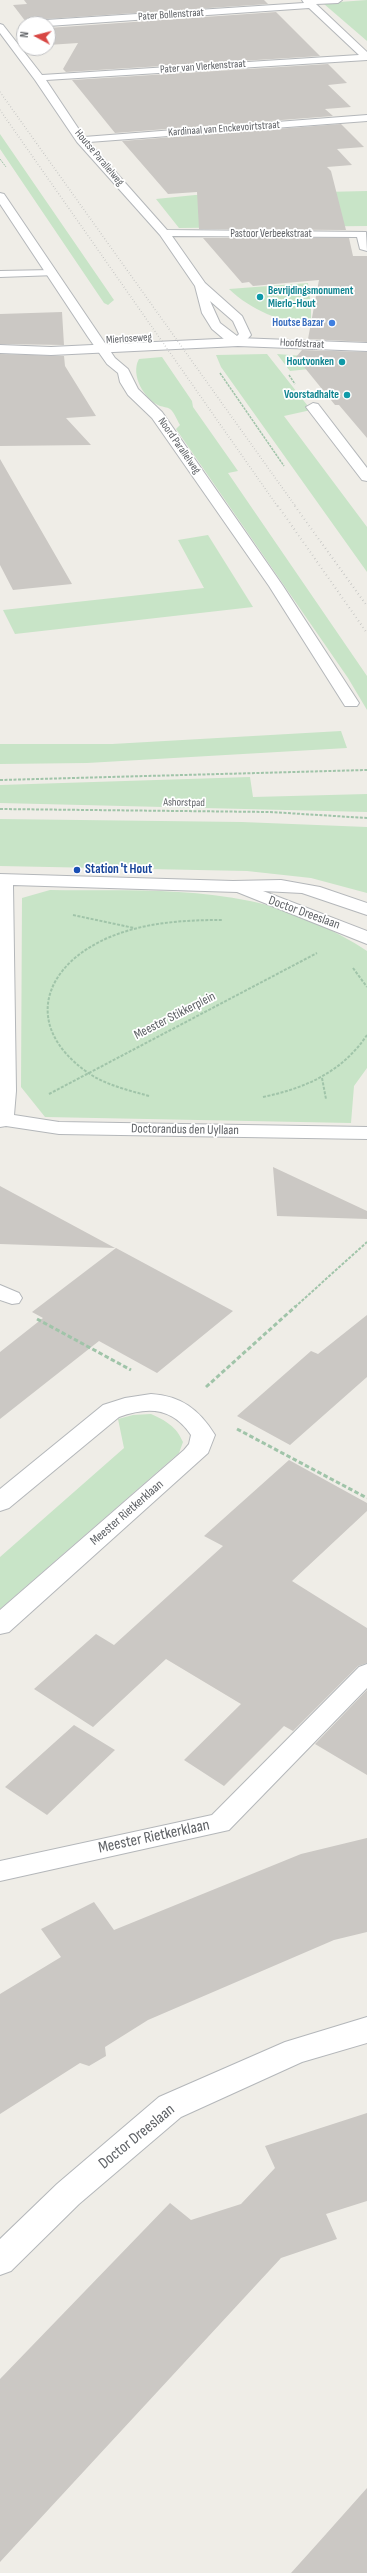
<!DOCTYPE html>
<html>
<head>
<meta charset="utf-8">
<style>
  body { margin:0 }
  #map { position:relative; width:367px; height:2573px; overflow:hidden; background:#efede7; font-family:"Sofia Sans Condensed",sans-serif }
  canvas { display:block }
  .north { position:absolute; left:16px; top:16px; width:40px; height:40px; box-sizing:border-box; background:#fff; border:1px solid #bfc0c2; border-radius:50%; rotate:277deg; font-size:11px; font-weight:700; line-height:16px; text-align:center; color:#5f6266 }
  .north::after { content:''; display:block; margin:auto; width:14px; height:18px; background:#d84744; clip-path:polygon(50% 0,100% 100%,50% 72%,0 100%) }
</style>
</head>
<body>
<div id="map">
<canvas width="367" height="2573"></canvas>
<div class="north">N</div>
</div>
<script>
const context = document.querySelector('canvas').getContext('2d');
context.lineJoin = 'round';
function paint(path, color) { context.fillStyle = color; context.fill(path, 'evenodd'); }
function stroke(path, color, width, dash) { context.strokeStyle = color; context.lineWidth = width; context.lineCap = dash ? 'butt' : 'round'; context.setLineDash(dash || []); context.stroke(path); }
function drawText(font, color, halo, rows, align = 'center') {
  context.font = font + ' "Sofia Sans Condensed",sans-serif'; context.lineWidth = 3.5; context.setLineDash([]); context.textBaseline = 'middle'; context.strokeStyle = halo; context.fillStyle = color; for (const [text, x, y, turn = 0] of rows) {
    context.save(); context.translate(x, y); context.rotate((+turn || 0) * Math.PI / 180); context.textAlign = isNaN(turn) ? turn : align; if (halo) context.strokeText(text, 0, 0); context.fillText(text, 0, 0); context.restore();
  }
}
paint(new Path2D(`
  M367 0V41L324 4 326 3Z
  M0 134 114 300 108 305 104 303 0 149Z
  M367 191V226L179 228 156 199 195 195Z
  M308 283 311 307V326C280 321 252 311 229 289Z
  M267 354 311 410 284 416 367 527V572L221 367 216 355Z
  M277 354 343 359 348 365 290 371Z
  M162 357 192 401 193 407 238 471 228 473 367 676V710L348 678 176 429 180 425C177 420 174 412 170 409 167 407 163 407 160 406 144 399 130 375 139 359Z
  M208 535 253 607 15 634 3 610 204 588 178 540Z
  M341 731 347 748 87 763 0 764V744H112Z
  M250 777 253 797 367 794V812L0 803V785Z
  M0 819 242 822 367 827V893L311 878 247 871 0 866Z
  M50 890C116 891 185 887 250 901 286 908 336 930 367 951V1068L354 1086 351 1123 45 1117 21 1087 22 898Z
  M151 1414C166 1421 176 1426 183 1442L179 1453 0 1609V1557L124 1448 118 1419 133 1415Z`), '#c8e4c7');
paint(new Path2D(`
  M24 0H264L268 4 31 20 26 22 13 5 27 4Z
  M276 12 320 56 66 72 63 69 78 43 48 45V28Z
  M328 64 347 83 328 85 351 107 325 109 333 116 115 133 72 80Z
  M341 124 364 147 337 149 352 165 327 167 331 171 346 230 199 229 197 192 168 194 122 141Z
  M203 238H349L353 256H367V342L308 339 319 280 253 286 249 282 242 283Z
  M62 312 64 345 0 344V314Z
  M302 350 367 352V438L339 405H335L296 357Z
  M0 354 64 356 65 366 96 416 66 418 91 445 0 446Z
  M0 459 72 584 13 590 0 565Z
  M273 1167 367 1211V1219L277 1216Z
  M0 1186 115 1248 0 1244Z
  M116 1248 233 1311 157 1373 99 1341 0 1419V1352L43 1318 32 1312Z
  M367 1315V1377L290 1445 237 1416 311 1351 318 1354Z
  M289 1460 367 1503V1511L292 1581 367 1628V1663L358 1666 293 1731 284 1726 224 1786 184 1760 241 1704 166 1659 93 1727 34 1689 96 1634 114 1645 223 1546 204 1536Z
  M367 1690V1775L315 1744Z
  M74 1725 115 1750 47 1815 5 1787Z
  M367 1838V1932L334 1940 148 2020 105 2047 106 2056 89 2066 80 2063 0 2114V1994L61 1957 41 1929 94 1902 114 1930 301 1854Z
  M367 2113V2201L326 2214 337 2239 281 2258 0 2562V2379L170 2203 191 2220 241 2204 275 2168 265 2146Z
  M367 2488V2573H291L318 2543Z`), '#cbc8c4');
const lane = new Path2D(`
  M52 270 56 271V275L0 277V271Z
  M0 1285 19 1293 22 1298 19 1303 12 1304 0 1300Z
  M367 1664V1688L229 1830 0 1881V1861L212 1815 359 1667Z`);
const street = new Path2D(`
  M302 0H342L338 3 316 4 367 52V60L46 80 84 137 367 115V121L89 142 167 230 366 232 367 251 360 249 357 237 172 236 205 283 242 316 251 335 242 345 238 346 225 340 212 329 202 313 195 286 160 235 77 142 35 80 0 33V24L3 25 42 75 359 55 309 8 48 26 26 24 31 21 304 3ZM210 301 233 321 239 334 237 336 220 323Z
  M0 193 4 194 115 358 128 369 138 389 162 412 283 586 359 703 357 706H345L269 586 152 418 128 395 120 382 118 373 107 364 88 337 0 204Z
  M313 403 318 404 367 468V481L362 480 306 407Z
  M0 874 233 881 281 880 320 887 367 903V915L302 893 263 891 367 931V944L237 892 13 885 16 1091 14 1115 59 1122 367 1127V1139L59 1134 6 1126 0 1127Z
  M151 1394C181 1396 199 1409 215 1435L208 1453 9 1632 0 1634V1610L184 1450 189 1444 191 1435C173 1408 149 1406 119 1417L9 1508 0 1511V1489L103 1405 125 1398Z
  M367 2017V2043L302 2062 181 2117 79 2204 11 2271 0 2275V2239L57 2184 159 2097 285 2042Z`);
const secondary = new Path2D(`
  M238 338 367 343V351L238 346 51 355 0 353V345L51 347Z`);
stroke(lane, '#b4b7ba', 2);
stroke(street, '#b4b7ba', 2);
stroke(secondary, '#b3b6ba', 2);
stroke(new Path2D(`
  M0 159 6 167`), '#a0c4a9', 1, [2, 1]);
stroke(new Path2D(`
  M220 373 284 466
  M289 375 295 384`), '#a0c4a9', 1.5, [2.5, 1]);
stroke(new Path2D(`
  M0 780 367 770
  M0 809 270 812 367 818
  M73 915 134 928
  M353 968 367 987
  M322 1078 326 1099
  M49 1094 317 953
  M149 1096C128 1090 105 1085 87 1072 22 1026 43 965 110 937 146 922 185 920 223 920
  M263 1097C306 1088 342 1072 367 1035
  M295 1307 367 1242`), '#a0c4a9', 2, [3, 1.5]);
stroke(new Path2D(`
  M37 1319 131 1370
  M206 1387 296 1306
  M237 1429 367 1498`), '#a0c4a9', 3, [4.5, 2.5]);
paint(lane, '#fff');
paint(street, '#fff');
paint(secondary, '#fff');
stroke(new Path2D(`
  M0 92 296 507
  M0 110 278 507`), '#b5b6b6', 1.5, [0.5, 2.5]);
stroke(new Path2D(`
  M278 506 367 633
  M295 506 367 606`), '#b5b6b6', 2, [0.5, 3.5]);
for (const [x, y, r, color] of [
  [260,297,4,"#0f9aa8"],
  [332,323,4,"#3f7fe0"],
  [342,362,4,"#0f9aa8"],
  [347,395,4,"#0f9aa8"],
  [77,870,4,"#1a4fb4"]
]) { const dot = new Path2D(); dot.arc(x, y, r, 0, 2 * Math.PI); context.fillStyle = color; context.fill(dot); stroke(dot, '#fff', 1.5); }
drawText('11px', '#5f6266', '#fff', [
  ["Pater Bollenstraat",171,15,-4],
  ["Pater van Vlerkenstraat",203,67,-4],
  ["Kardinaal van Enckevoirtstraat",224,129,-4],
  ["Houtse Parallelweg",99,158,50],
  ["Pastoor Verbeekstraat",271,234],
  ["Mierloseweg",129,339,-4],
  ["Hoofdstraat",302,344,3],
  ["Noord Parallelweg",179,446,55],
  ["Ashorstpad",184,803,1]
]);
drawText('bold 11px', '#0d838f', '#fff', [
  ["Bevrijdingsmonument",268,291,"left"],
  ["Mierlo-Hout",268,304,"left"],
  ["Houtvonken",334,362],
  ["Voorstadhalte",339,395]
], 'right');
drawText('bold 11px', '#366cbe', '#fff', [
  ["Houtse Bazar",324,323]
], 'right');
drawText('bold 13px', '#164399', '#fff', [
  ["Station 't Hout",85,870]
], 'left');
drawText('13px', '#5f6266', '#fff', [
  ["Doctor Dreeslaan",304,913,20],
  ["Meester Stikkerplein",175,1016,-27],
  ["Doctorandus den Uyllaan",185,1130,1],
  ["Meester Rietkerklaan",127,1513,-41]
]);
drawText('16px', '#5f6266', '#fff', [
  ["Meester Rietkerklaan",154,1837,-12],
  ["Doctor Dreeslaan",137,2137,-39]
]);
</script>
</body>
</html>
